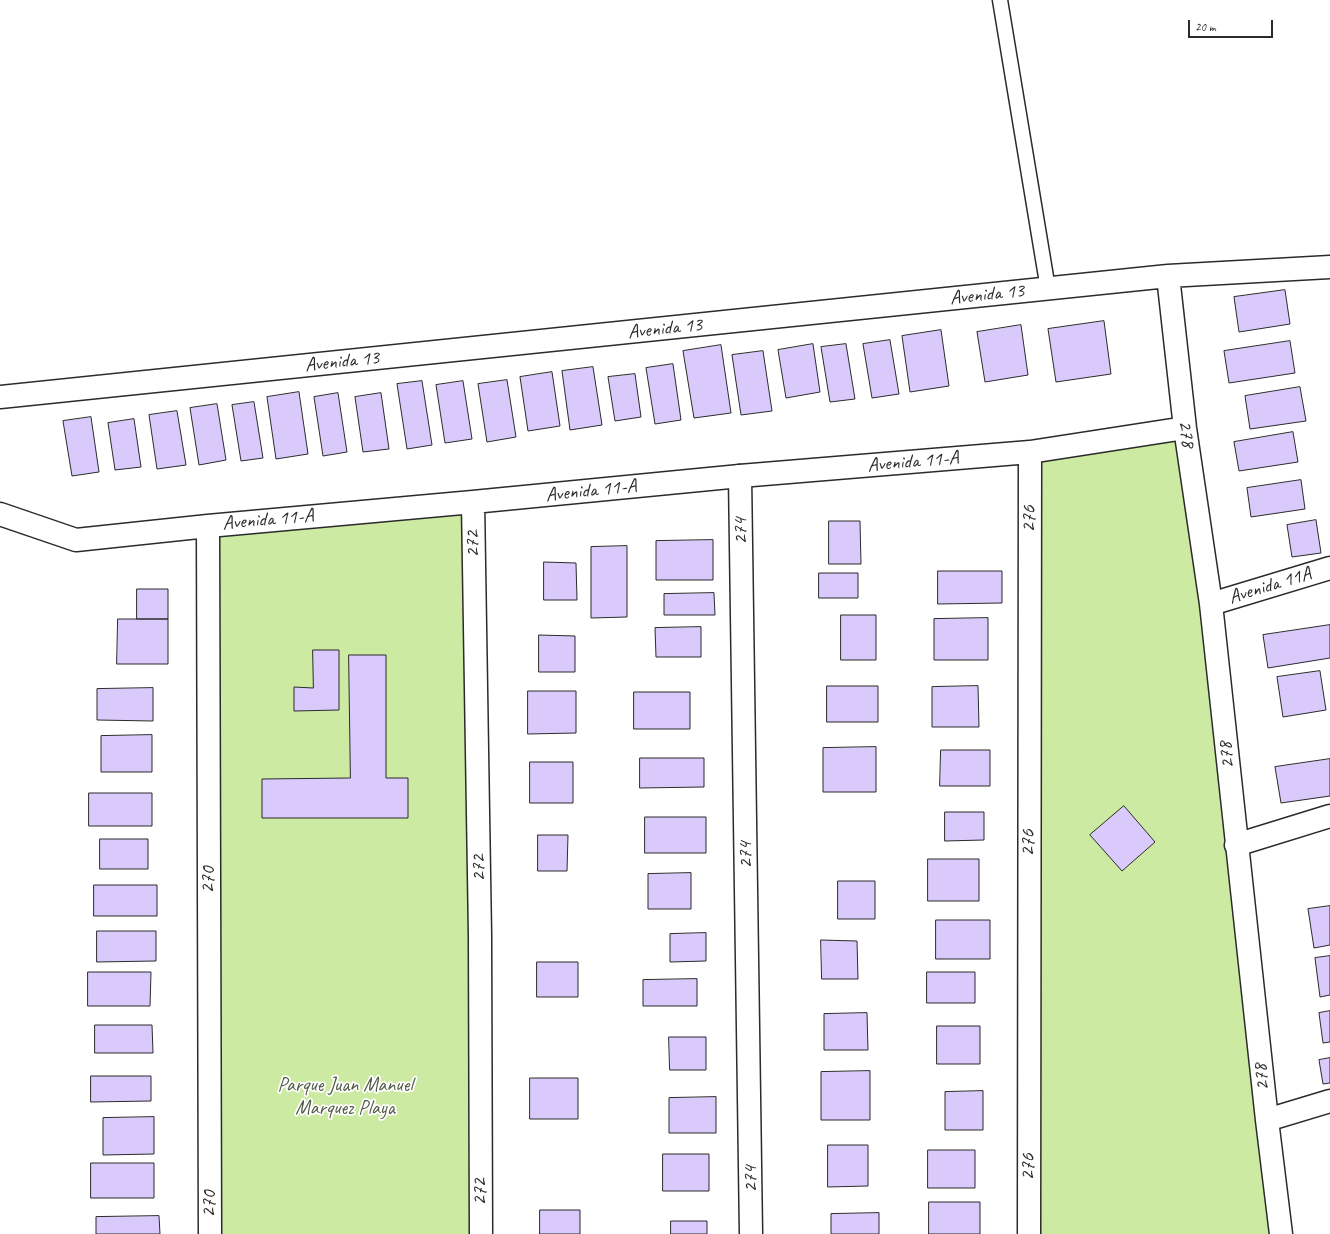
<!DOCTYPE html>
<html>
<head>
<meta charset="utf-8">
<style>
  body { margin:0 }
  #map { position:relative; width:1330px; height:1234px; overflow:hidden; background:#fff; font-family:Caveat,sans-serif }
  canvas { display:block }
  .scale { position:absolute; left:1188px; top:20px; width:85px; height:18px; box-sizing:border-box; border:2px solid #2b2b2b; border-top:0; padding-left:5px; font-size:12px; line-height:14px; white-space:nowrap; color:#2b2b2b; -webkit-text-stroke:3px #fff; paint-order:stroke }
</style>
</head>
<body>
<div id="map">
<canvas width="1330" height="1234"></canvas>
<div class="scale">20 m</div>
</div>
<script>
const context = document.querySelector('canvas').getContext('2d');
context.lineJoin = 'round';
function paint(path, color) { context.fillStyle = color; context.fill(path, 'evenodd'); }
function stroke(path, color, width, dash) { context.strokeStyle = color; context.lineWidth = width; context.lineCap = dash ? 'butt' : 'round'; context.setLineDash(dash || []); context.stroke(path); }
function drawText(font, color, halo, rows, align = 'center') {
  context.font = font + ' Caveat,sans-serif'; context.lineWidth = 3.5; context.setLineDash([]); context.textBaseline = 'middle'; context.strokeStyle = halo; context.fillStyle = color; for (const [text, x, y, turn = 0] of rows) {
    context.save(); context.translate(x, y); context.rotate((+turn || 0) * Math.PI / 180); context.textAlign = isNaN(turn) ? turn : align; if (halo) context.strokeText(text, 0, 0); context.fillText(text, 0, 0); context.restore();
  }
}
paint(new Path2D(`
  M1185 428 1281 1234H1029L1030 452Z
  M473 502 481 1234H210L208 526Z`), '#cceaa1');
const building = new Path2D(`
  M1285 290 1290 324 1239 332 1234 297Z
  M1104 321 1111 374 1056 382 1048 329Z
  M1021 325 1028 375 985 382 977 332Z
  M941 330 949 386 910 392 902 336Z
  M890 340 899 394 872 398 863 344Z
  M1290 341 1295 373 1229 383 1224 351Z
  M813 344 820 392 786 398 778 350Z
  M846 344 855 399 830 402 821 347Z
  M721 345 731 413 694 418 683 351Z
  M763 351 772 411 741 415 732 355Z
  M673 364 681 420 655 424 646 368Z
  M593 367 602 425 570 430 562 371Z
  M552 372 560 426 528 431 520 377Z
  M635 374 641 417 615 421 608 377Z
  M507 380 516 437 487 442 478 384Z
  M422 381 432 445 407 449 397 384Z
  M463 381 472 439 445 443 436 385Z
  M1300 387 1306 421 1250 429 1245 396Z
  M299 392 308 454 276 459 267 397Z
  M338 393 347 452 323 456 314 397Z
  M381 393 389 449 363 452 355 397Z
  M254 402 263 458 241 461 232 405Z
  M217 404 226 460 199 465 190 408Z
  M177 411 186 465 157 469 149 415Z
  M91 417 99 472 72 476 63 421Z
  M134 419 141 467 115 470 108 423Z
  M1293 432 1298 462 1239 471 1234 442Z
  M1301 480 1305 509 1251 517 1247 488Z
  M1316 520 1321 553 1292 557 1287 525Z
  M829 521H860L861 564H829Z
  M713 540V580H656V541Z
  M627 546V617L591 618V547Z
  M544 562 576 563 577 600H544Z
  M938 571H1002V603L938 604Z
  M819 573H858V598H819Z
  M137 589H168V619H137Z
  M714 593 715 615H664V594Z
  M841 615H876V660H841Z
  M988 618V660H934V619Z
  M118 619H168V664H117Z
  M1330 625V658L1268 668 1263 635Z
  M701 627V657H656L655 628Z
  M539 635 575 636V672H539Z
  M313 650H339V710L294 711V687L313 688Z
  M349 655H386V778H408V818H262V779L350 778Z
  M1320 671 1326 710 1283 717 1277 677Z
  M827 686H878V722H827Z
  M978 686 979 727H932V687Z
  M153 688V721L97 720V689Z
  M528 691H576V733L528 734Z
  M634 692H690V729H634Z
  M152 735V772H101V736Z
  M876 747V792H823V748Z
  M941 750H990V786H940Z
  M640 758H704V787L640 788Z
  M1330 759V796L1281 803 1275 767Z
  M530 762H573V803H530Z
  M89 793H152V826H89Z
  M1124 806 1155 842 1122 871 1090 835Z
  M945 812H984V840L945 841Z
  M645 817H706V853H645Z
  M538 835H568L567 871H538Z
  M100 839H148V869H100Z
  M928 859H979V901H928Z
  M691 873V909H648V874Z
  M838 881H875V919H838Z
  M94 885H157V916H94Z
  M1330 906V945L1314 948 1308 909Z
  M936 920H990V959H936Z
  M97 931H156V961L97 962Z
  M706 933V961L670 962V934Z
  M821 940 857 941 858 979H822Z
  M1330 956V995L1320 997 1315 958Z
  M537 962H578V997H537Z
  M88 972H151L150 1006H88Z
  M927 972H975V1003H927Z
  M697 979V1006H643V980Z
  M1330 1011V1042L1323 1043 1319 1013Z
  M867 1013 868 1050H824V1014Z
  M95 1025H152L153 1053H95Z
  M937 1026H980V1064H937Z
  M669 1037H706V1070H670Z
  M1330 1058V1083L1323 1084 1319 1060Z
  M870 1071V1120H821V1072Z
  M91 1076H151V1101L91 1102Z
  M530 1078H578V1119H530Z
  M983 1091V1130H945V1092Z
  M716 1097V1133H669V1098Z
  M154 1117V1154L103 1155V1118Z
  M828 1145H868V1186L828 1187Z
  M928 1150H975V1188H928Z
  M663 1154H709V1191H663Z
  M91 1163H154V1198H91Z
  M929 1202H980V1234H929Z
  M540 1210H580V1234H540Z
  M879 1213V1234H831V1214Z
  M159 1216 160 1234H96V1217Z
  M671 1221H707V1234H671Z`);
paint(building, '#dacafc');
stroke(building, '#2b2b2b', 1);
const service = new Path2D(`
  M1000 0 1048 289`);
const minor = new Path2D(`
  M1168 276 1185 428 1211 604 1267 1120 1281 1234
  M0 397 1168 276 1330 267
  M473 502 480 936 481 1234
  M0 514 76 540 208 526 473 502 740 476 1030 452 1185 428
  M208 526 210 1234
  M1211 604 1330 568
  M1236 845 1330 816
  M1267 1120 1330 1101
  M1029 1234 1030 452`);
const tertiary = new Path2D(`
  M740 476 751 1234`);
stroke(service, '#2b2b2b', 17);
stroke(minor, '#2b2b2b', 25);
stroke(tertiary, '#2b2b2b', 25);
stroke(service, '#fff', 14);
stroke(minor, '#fff', 22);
stroke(tertiary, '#fff', 22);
drawText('20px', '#2b2b2b', '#fff', [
  ["Avenida 13",987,295,-6],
  ["Avenida 13",665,329,-6],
  ["Avenida 13",342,362,-6],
  ["278",1186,434,82],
  ["Avenida 11-A",913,462,-5],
  ["Avenida 11-A",591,491,-6],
  ["276",1030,519,-90],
  ["Avenida 11-A",268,520,-5],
  ["274",741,531,-91],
  ["272",473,544,-91],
  ["Avenida 11A",1270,586,-17],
  ["278",1227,755,-96],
  ["276",1029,843,-90],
  ["274",746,855,-91],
  ["272",479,868,-91],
  ["270",209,880,-90],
  ["278",1262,1077,-96],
  ["276",1029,1167,-90],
  ["274",751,1179,-91],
  ["272",481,1192,-90],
  ["270",210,1204,-90]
]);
drawText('20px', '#535b48', '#fff', [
  ["Parque Juan Manuel",345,1086],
  ["Marquez Playa",345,1109]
]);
</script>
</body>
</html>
